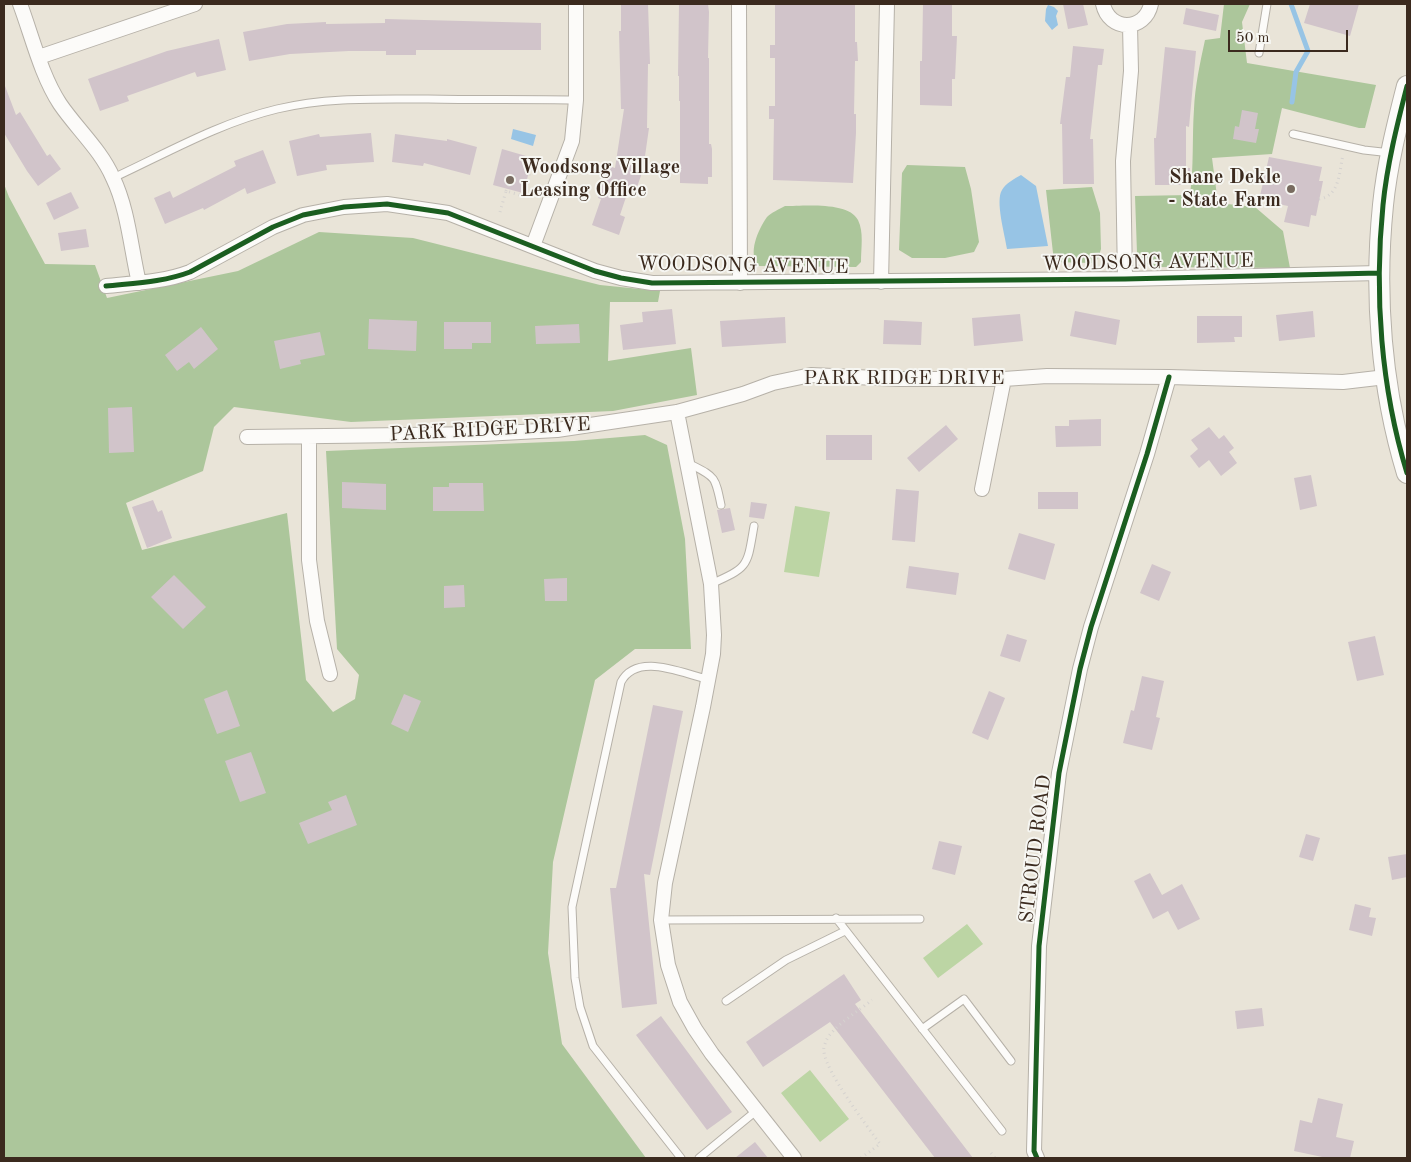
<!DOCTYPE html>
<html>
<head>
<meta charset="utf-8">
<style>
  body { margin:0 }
  #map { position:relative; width:1411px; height:1162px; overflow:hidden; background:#e9e4d8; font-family:"Old Standard TT",serif }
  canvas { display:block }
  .frame { position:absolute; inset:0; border:5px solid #3b2a1e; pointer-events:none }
  .scale { position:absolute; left:1228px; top:30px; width:120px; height:22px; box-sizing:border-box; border:2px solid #3b2a1e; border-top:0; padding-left:6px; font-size:15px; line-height:18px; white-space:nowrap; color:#3b2a1e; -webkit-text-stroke:4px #f6f6f2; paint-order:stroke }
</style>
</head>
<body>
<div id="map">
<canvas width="1411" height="1162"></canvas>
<div class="frame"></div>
<div class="scale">50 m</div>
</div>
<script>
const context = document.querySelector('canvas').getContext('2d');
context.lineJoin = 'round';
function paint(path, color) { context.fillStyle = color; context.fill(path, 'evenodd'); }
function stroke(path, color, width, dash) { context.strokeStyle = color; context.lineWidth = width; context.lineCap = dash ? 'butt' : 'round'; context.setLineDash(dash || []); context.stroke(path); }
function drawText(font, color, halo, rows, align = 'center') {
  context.font = font + ' "Old Standard TT",serif'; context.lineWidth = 4; context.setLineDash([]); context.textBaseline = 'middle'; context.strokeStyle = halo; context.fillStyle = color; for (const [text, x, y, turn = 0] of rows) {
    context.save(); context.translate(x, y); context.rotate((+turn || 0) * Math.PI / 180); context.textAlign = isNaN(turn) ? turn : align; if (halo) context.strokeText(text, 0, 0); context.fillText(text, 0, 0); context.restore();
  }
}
paint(new Path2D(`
  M795 506 830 512 819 577 784 572Z
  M967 924 983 944 938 978 923 958Z
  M810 1070 849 1119 820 1142 781 1093Z`), '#bcd5a4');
paint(new Path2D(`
  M1224 4H1250L1242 22 1247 63 1376 85 1365 128H1359L1282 108 1272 154 1212 158 1218 203 1255 207 1283 231 1290 268 1152 267 1139 259 1137 253 1135 196 1190 195C1194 166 1192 138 1194 109 1195 86 1200 63 1205 40L1220 38Z
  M907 165 965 167 971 189 979 242 974 252 945 258H912L899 250 902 173Z
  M4 184 9 197 45 264 95 265 107 298 238 271 319 232 413 238 600 285 660 291 658 302H610L608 361 691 348 697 395 613 411 351 422 234 407 214 427 203 471 126 503 142 550 287 513 306 680 333 712 355 699 359 675 337 649 326 451 574 441 645 435 667 445 685 539 691 649H635L595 680 553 862 548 953 562 1044 646 1158H4Z
  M1092 187 1100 213 1101 249 1098 259 1092 263 1054 262 1046 190Z
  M785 206C802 206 849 201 858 220 864 232 861 248 861 262L856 267 759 266C747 254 758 230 767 217 771 213 779 209 785 206Z`), '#acc69b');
paint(new Path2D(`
  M1048 5 1054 7 1058 11 1056 16 1058 25 1052 30 1045 21 1046 9Z
  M513 129 536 135 533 146 511 139Z
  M1021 175 1036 186 1048 246 1007 249C1005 235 995 201 1002 190 1006 183 1014 179 1021 175Z`), '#97c4e5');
stroke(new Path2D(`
  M1291 4 1308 51 1296 72 1292 102`), '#97c4e5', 5);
paint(new Path2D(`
  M621 4H648L650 64H648L647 128H649L643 170 637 187 630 185 620 215 625 217 619 235 592 225 601 199 598 198 609 166 615 168 624 109H621L619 31H621Z
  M679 4H708L709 12 708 58H709V144H711L712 149V177H708V184L680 183V101H679V76H678Z
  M775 4H855V42H857L858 61H855L854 114H856V133L853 183 773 180 774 119H769V106H775V58H770V45H775Z
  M923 4H952V36H957L955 79H952V106L920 105V61H922Z
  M1063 4H1083L1088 25 1068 29Z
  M1310 4H1359L1350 36 1304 23Z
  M1186 8 1219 15 1216 31 1183 24Z
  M385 19 541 23V50H416V55H386V51H349L290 54 249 61 243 32 287 24 326 22V24L385 23Z
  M219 39 226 70 197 77 195 72 127 96 129 101 100 111 88 79 167 51Z
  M1073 46 1104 49 1102 65H1098L1090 139H1093L1094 184H1063L1062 124H1060L1066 77H1070Z
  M1165 47 1196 51 1189 127 1186 126V168H1190V185H1155L1154 138H1156Z
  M4 86H5L16 115 20 112 47 156 50 154 61 169 38 186 27 171 4 133Z
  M1242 110 1258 113 1255 129H1259L1256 143 1233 139 1235 126 1239 127Z
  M371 133 374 162 326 165 327 170 297 176 289 141 319 134 320 137Z
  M395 134 447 141V139L477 147 470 175 424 163 423 166 392 162Z
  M502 149 533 158 523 193 493 185Z
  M263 150 276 183 247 194 245 188 204 210 203 208 165 224 154 198 170 191 173 198 236 166 234 161Z
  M1269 157 1322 167 1319 181H1323L1316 216 1311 215 1309 227 1284 222 1288 206 1259 200Z
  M71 192 79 208 54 220 46 203Z
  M86 229 89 247 61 251 58 233Z
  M672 309 676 344 623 350 620 325 643 322 642 312Z
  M1075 311 1120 320 1116 345 1070 336Z
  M1313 311 1315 337 1279 341 1276 315Z
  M1020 314 1023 341 974 346 972 318Z
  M1197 316H1242V337H1234L1235 342 1197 343Z
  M785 317 786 343 722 347 720 321Z
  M369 319 417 321 416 351 368 349Z
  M884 320 922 322 921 345 883 344Z
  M444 322H491V343H472V349H444Z
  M579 324 580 343 536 344 535 326Z
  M201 327 218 349 194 369 189 362 177 371 165 355Z
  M320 332 325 355 300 360 301 364 280 369 274 341Z
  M132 407 134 452 109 453 108 408Z
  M1101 419V446L1056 447 1055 426H1069V420Z
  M946 425 958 439 919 472 907 458Z
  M1209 427 1219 439 1224 435 1234 448 1229 452 1237 463 1221 476 1209 460 1199 468 1190 456 1198 449 1191 440Z
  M826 435H872V460H826Z
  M1311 475 1317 506 1300 510 1294 478Z
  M342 482 386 484V510L342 508Z
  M449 483H483L484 511H433V487H449Z
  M896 489 919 491 915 542 892 540Z
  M1038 492H1078V509H1038Z
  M153 500 158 512 162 510 172 538 147 548 132 507Z
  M751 502 767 504 764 519 749 517Z
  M730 508 735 530 722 533 717 510Z
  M1019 533 1055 544 1045 580 1008 569Z
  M1152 564 1171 572 1159 601 1140 593Z
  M909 566 959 573 956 595 906 588Z
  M174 575 206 607 183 629 151 597Z
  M567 578V601H545L544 579Z
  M464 585 465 607 444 608V586Z
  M1007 634 1027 640 1020 662 1000 656Z
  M1375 636 1384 675 1357 681 1348 642Z
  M1142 676 1164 681 1156 717 1160 718 1152 750 1123 743 1131 710 1134 711Z
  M227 690 240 726 217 734 204 699Z
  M989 691 1005 698 988 740 972 733Z
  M404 694 421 701 408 732 391 724Z
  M653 705 683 711 650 875 644 874 657 1004 622 1008 610 888H616Z
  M251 752 266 793 240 802 225 761Z
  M346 795 357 825 308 844 299 823 332 810 328 802Z
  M1306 834 1320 838 1313 861 1299 857Z
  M939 841 962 846 955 875 932 869Z
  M1407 854V877L1392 880 1388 857Z
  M1150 873 1162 895 1182 884 1200 919 1178 930 1168 911 1153 919 1134 881Z
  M1355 904 1371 908 1369 917 1376 918 1372 936 1349 930Z
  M844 974 861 1000 855 1004 973 1158H935L830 1022 763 1067 746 1042Z
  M1262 1008 1264 1026 1237 1029 1235 1011Z
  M661 1016 732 1112 707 1130 636 1035Z
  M1318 1098 1343 1104 1336 1137 1354 1141 1350 1158H1327L1294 1151 1300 1120 1312 1123Z
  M755 1142 768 1158H735Z`), '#d1c4ca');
const lane = new Path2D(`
  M1259 53 1267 4
  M1293 134 1364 150 1391 153
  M113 178C167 153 219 123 277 109 326 97 378 99 428 99 478 100 527 99 576 100
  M688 463C715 477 715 475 721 505
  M711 584C749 567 747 567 754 526
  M836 918 1002 1131
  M661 920 920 919
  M726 1001 786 960 845 931
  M922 1029 964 999 1011 1061
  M681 1158 593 1046 580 1007 575 978 572 907 621 682C637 652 681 673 707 679
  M699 1158 756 1111`);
const street = new Path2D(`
  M20 4C32 36 41 75 60 104 77 129 101 150 113 178 128 209 131 249 139 283
  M739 4 740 283
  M1103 4C1109 32 1145 32 1151 4
  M39 57 195 4
  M533 246 572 141 576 100V4
  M1125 279 1123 161 1131 71 1130 25
  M881 282 887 4
  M106 286C134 283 164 282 190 272L273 227 303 215 344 207 387 204 448 213 595 271 621 278 652 283 1125 279 1379 273
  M677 412 711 584 714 635 713 654 703 707 665 883 661 920 668 965 680 1002 695 1029 712 1054 794 1158
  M247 437 484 434 557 430 677 412 743 394 773 383 811 375 899 379H1004L1047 376 1169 377 1343 382 1386 377
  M309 437V560L317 621 330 674
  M982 489 1004 379
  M1037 1158 1034 1151 1039 946 1059 773 1080 669 1091 627 1147 454 1169 377`);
const secondary = new Path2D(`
  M1407 86C1397 125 1387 165 1383 205 1374 294 1381 388 1407 473`);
stroke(lane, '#b6b1a8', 9);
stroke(street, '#b6b1a8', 16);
stroke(secondary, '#b6b1a8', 22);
stroke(new Path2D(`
  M506 191 509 184
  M1319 199C1340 196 1339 172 1343 155
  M500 212 506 191 520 195 524 194 534 157
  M991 1153 995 1158
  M861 1158 880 1144C867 1126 826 1072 824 1052 823 1048 825 1044 826 1041 832 1027 860 1010 872 1000`), '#d5d2cf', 3, [1, 4]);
stroke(lane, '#fcfbf9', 7);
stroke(street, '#fcfbf9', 14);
stroke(secondary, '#fcfbf9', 20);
stroke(new Path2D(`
  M1407 86C1397 125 1387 165 1383 205 1374 294 1381 388 1407 473
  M106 286C134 283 164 282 190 272L273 227 303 215 344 207 387 204 448 213 595 271 621 278 652 283 1125 279 1379 273
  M1037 1158 1034 1151 1039 946 1059 773 1080 669 1091 627 1147 454 1169 377`), '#1b5e20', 5);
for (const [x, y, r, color] of [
  [510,180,5,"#786b5f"],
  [1291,189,5,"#786b5f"]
]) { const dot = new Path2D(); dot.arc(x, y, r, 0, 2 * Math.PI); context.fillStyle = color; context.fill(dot); stroke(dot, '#f6f6f2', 2); }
drawText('bold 20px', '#3b2a1e', '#f6f6f2', [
  ["Woodsong Village",520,168],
  ["Leasing Office",520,191],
  ["Shane Dekle",1281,178,"right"],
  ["- State Farm",1281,201,"right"]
], 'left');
drawText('20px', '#3b2a1e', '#f6f6f2', [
  ["WOODSONG AVENUE",1148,263,-1],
  ["WOODSONG AVENUE",743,266,1],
  ["PARK RIDGE DRIVE",904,379],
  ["PARK RIDGE DRIVE",490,430,-3],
  ["STROUD ROAD",1036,849,-83]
]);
</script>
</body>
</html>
